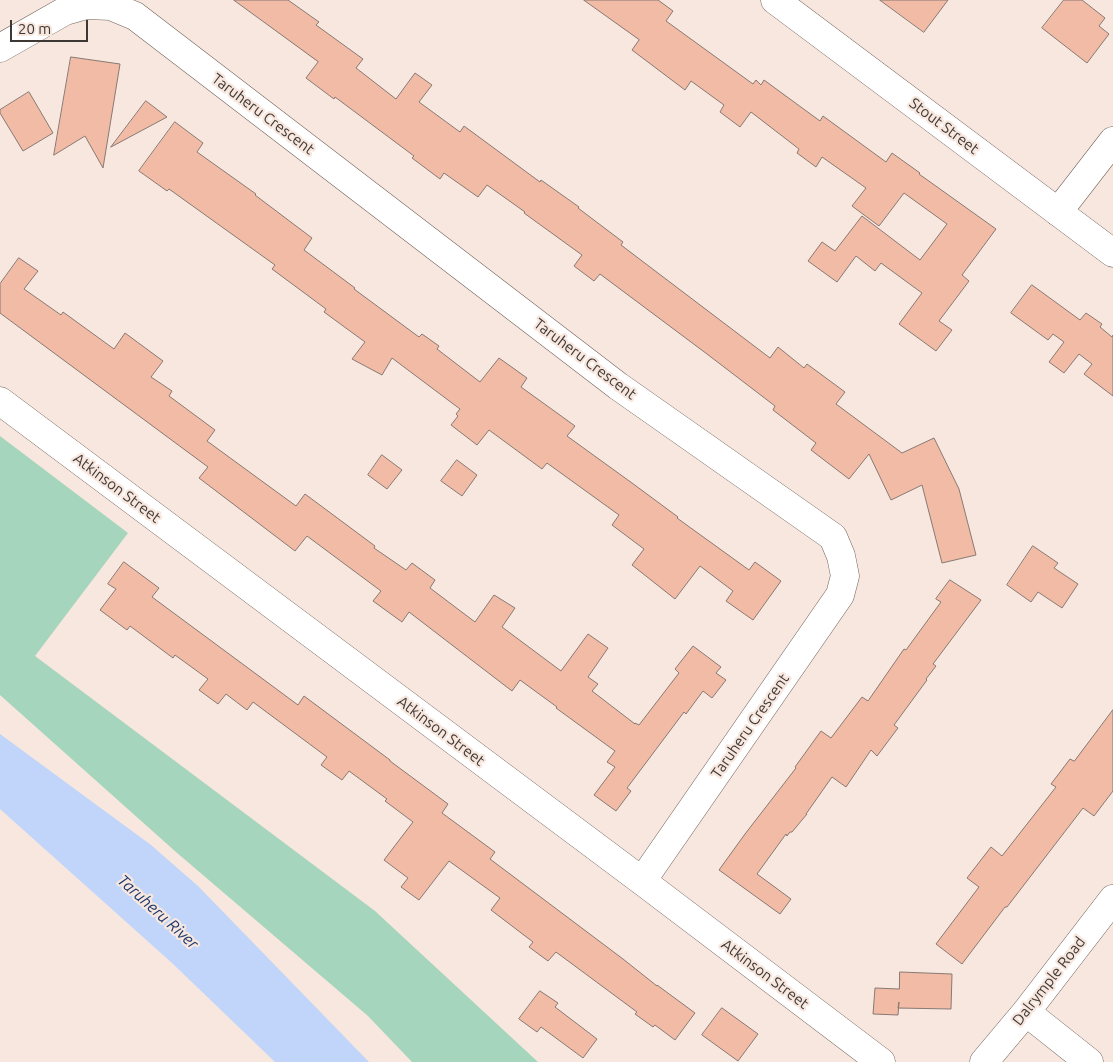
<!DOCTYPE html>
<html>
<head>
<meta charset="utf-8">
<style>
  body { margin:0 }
  #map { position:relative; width:1113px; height:1062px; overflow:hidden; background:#f7e7de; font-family:Ubuntu,sans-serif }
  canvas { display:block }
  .scale { position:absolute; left:10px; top:20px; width:78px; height:22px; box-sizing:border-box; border:2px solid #3e3835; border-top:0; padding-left:6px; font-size:15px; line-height:18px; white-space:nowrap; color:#3e3835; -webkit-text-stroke:4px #f7e7de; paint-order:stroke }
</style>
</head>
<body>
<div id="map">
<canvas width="1113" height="1062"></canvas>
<div class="scale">20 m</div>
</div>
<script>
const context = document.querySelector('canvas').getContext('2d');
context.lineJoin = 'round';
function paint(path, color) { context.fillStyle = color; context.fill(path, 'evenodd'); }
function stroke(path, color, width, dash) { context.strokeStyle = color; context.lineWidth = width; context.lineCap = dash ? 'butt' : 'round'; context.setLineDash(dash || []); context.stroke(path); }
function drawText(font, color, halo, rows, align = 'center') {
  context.font = font + ' Ubuntu,sans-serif'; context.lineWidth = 4.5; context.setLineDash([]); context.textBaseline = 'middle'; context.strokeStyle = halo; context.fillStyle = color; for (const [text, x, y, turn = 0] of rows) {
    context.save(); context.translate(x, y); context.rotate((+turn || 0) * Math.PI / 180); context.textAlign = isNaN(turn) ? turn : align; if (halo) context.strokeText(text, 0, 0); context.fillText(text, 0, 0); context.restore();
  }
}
paint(new Path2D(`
  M0 436 128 533 35 656 375 911 538 1062H412L368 1016 176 852 0 695Z`), '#a5d5bd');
paint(new Path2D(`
  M0 734 151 845 198 886 369 1062H275L172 963 0 809Z`), '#c0d5f9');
const building = new Path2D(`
  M234 0H288L319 22 316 25 363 59 356 68 396 99 415 73 432 85 419 102 460 132 464 126 540 182 541 180 579 207 578 208 623 242 621 245 770 358 778 347 804 368 807 364 845 392 836 404 902 453 934 438 959 489 976 555 942 563 922 485 891 500 869 454 849 479 811 450 816 443 773 410 775 406 707 354 600 274 594 281 574 266 582 255 524 213 525 212 487 185 478 197 444 173 440 179 412 158 414 156 335 97 334 99 306 78 318 62Z
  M584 0H658L673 11 666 21 753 84 756 80 761 85 764 80 820 121 823 116 886 162 892 153 920 173 919 174 996 229 962 275 969 281 939 321 952 330 936 351 899 324 922 293 881 263 875 271 856 256 837 282 808 261 822 242 835 251 862 216 920 260 947 224 904 193 879 226 852 206 866 188 822 157 816 167 797 153 799 149 751 112 740 127 720 112 724 105 691 81 685 90 632 50 639 40Z
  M880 0H948L924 32Z
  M1064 0H1082L1105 18 1099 26 1109 34 1087 63 1042 28Z
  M71 57 120 64 103 168 85 136 54 155Z
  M29 92 53 133 23 151 0 113V110Z
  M146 101 167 117 111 147Z
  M175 122 203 143 197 152 256 194 255 195 312 238 304 250 355 288 354 289 419 337 422 334 439 346 437 349 480 382 499 358 527 378 521 387 575 426 567 436 632 483 678 517 677 518 749 570 755 562 781 581 753 620 726 601 733 591 700 566 675 599 632 565 644 549 612 525 619 515 547 463 542 469 489 430 477 445 451 425 458 416 456 414 460 409 392 358 382 375 352 359 365 342 324 312 326 309 272 269 275 265 169 189 167 191 139 171Z
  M19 258 38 271 24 289 61 315 63 312 114 349 125 333 163 361 151 377 172 391 169 396 215 430 207 441 296 506 305 494 375 546 374 548 406 570 412 563 435 580 430 588 475 622 494 595 515 608 502 627 561 671 588 634 608 648 588 677 598 684 592 691 635 724V723L639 725 679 673 675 669 693 646 721 667 716 673 726 680 712 698 703 691 686 714 684 712 627 788 631 791 616 811 594 795 615 767 607 762 615 751 556 708 557 707 520 680 512 691 409 612 402 622 373 601 381 591 307 536 295 551 199 478 208 467 0 313V284Z
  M1032 285 1080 320 1086 313 1102 324 1100 327 1112 337 1113 335V396L1084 374 1092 364 1079 354 1064 373 1049 362 1064 342 1053 334 1048 340 1011 313Z
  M382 455 402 470 387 489 368 475Z
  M457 460 477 475 462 496 441 481Z
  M1033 546 1058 563 1054 568 1078 584 1062 608 1038 592 1031 602 1007 585Z
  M124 562 159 588 152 597 298 705 304 696 390 760V761L448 804 442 813 495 852 490 859 623 959 657 986V985L695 1013 675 1040 655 1025 653 1027 635 1014 637 1012 556 952 548 961 529 947 533 942 491 910 500 898 449 861 419 900 401 887 408 878 384 860 413 822 385 801 387 799 349 771 342 780 321 765 327 757 253 702 247 710 226 694 218 704 199 690 208 679 175 655 173 658 130 626 127 630 100 610 116 589 108 584Z
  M950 580 981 600 933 664 936 666 926 679 927 680 894 725 898 728 877 756 871 750 846 787 832 777 806 814H807L792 832H790L787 836 786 834 757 874 791 899 780 914 719 870 745 834 796 768 795 767 821 731 831 738 862 697 868 701 904 649 906 650 941 602 936 599Z
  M1113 710V791L1094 816 1083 808 1007 907H1005L962 964 936 944 979 887 967 878 991 847 1002 856 1056 787 1051 784 1070 759 1074 761Z
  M900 972 952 974 951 1009 898 1008 899 1002 898 1015 873 1014 875 988 899 989Z
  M540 991 558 1003 555 1007 597 1039 583 1058 541 1027 537 1032 519 1019Z
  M722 1008 758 1034 738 1061 702 1035Z`);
paint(building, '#f1bba6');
stroke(building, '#887973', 1);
const street = new Path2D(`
  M0 48 65 11 86 5 111 6 135 16 618 386 833 537 841 556 845 576 840 595 642 881
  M1058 212 1113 141
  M0 401 642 881 881 1062
  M1026 1012 1089 1062
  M984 1062 1026 1012 1113 899`);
const secondary = new Path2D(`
  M775 0 1113 253`);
stroke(street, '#71635b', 29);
stroke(secondary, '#71635b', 29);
stroke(street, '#fff', 28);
stroke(secondary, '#fff', 28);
drawText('15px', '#3e3835', '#f7e7de', [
  ["Taruheru Crescent",263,114,37],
  ["Stout Street",944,126,37],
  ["Taruheru Crescent",585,359,37],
  ["Atkinson Street",117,488,37],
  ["Taruheru Crescent",750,726,-55],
  ["Atkinson Street",441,731,37],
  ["Atkinson Street",765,974,37],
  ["Dalrymple Road",1049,981,-52]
]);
drawText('italic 16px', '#1b386d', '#f7e7de', [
  ["Taruheru River",158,912,42]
]);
</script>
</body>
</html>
